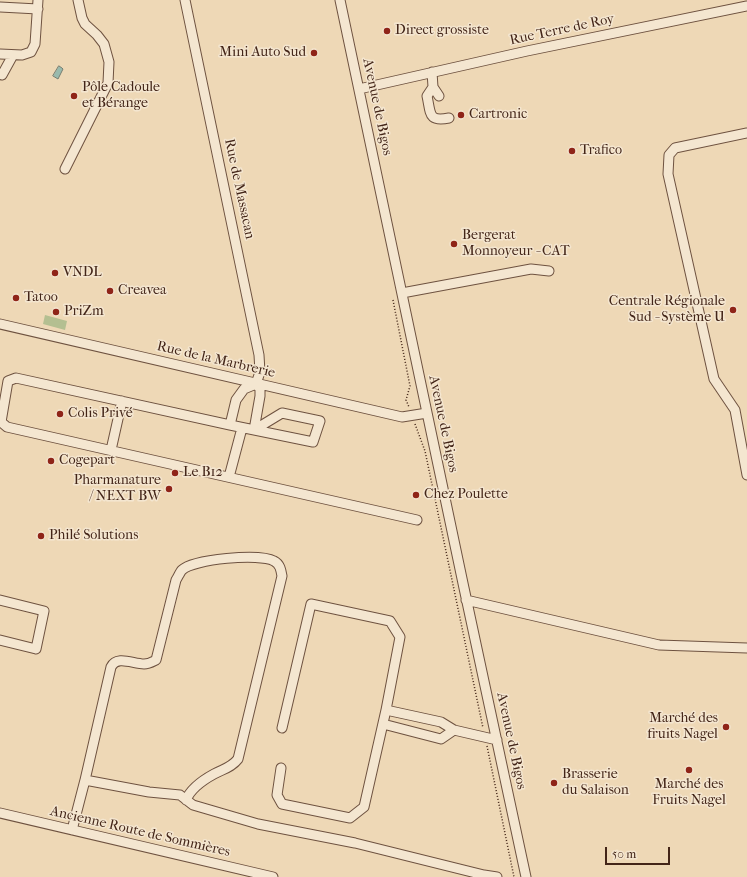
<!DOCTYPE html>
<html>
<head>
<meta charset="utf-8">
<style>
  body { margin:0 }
  #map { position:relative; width:747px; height:877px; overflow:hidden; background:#eed8b6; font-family:"IM FELL French Canon",serif }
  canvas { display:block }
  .scale { position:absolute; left:605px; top:847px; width:65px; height:18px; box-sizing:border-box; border:2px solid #432518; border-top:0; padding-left:5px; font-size:12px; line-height:14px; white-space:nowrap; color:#432518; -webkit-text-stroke:3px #f4e6d0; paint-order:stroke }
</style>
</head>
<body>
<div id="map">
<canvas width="747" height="877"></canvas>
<div class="scale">50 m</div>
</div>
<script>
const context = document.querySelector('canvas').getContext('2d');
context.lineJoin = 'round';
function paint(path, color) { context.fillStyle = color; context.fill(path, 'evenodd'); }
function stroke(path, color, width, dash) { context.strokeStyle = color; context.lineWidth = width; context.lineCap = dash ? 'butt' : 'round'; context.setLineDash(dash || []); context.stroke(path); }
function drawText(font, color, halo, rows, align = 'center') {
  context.font = font + ' "IM FELL French Canon",serif'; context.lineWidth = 3; context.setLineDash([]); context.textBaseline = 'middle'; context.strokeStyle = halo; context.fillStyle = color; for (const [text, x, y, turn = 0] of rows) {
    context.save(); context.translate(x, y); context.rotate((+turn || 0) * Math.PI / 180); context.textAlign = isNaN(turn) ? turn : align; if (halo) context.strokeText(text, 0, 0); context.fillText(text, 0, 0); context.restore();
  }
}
paint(new Path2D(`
  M45 315 67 321 65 330 43 324Z`), '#b4bf91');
const water = new Path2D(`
  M59 66 62 68 63 69 58 79 53 76Z`);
paint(water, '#99baad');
stroke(water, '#777e71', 1);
const minor = new Path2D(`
  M185 0 259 355 260 372 256 384
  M340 0 464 588 526 877
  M0 7 38 9
  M0 54 22 55 31 52 35 44 38 0
  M432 72 433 87 427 96C431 114 428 122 449 118
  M2 75 13 55
  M433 87 439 96
  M359 89 527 51 747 6
  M747 133 675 148 669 155 668 174 714 379 735 410 747 475
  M65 169 108 83 109 62 104 44 97 35 85 24 82 18 78 0
  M402 293 531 269 549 271
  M0 324 402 417 427 413
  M230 425 236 400 244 389 256 384
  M254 430 282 413 320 421 313 442 230 425 16 378 8 381 1 422 7 427 417 520
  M254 430 260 396V389L256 384
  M111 450 122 401
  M229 477 242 428
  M0 600 44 611 36 649 0 640
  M466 600 659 645 747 648
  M383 724 441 739 454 730
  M282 728 311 604 390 621 400 637 386 710 441 722 454 730 497 740
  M281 768 277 795 282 804 350 818 364 807 386 710
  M85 780 111 667C117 655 133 664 144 664 149 664 152 662 156 660L176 580C178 577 180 572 182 570 193 559 260 553 274 561 280 564 281 570 282 576L238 759C231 768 223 769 214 774 203 780 191 788 186 800
  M0 813 273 877
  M72 830 85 780 149 792 180 795 193 805 258 824 355 843 484 875 497 877`);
stroke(minor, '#6e5240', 11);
stroke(new Path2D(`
  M393 300 410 386 406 400 409 407
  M415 424 425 451 483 728
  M487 746 514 877`), '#432518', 1.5, [1, 2]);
stroke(minor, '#f4e6d0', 9);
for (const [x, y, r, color] of [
  [387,31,4,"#8f2418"],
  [314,53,4,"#8f2418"],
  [74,96,4,"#8f2418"],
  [461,115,4,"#8f2418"],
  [572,151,4,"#8f2418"],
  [454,244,4,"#8f2418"],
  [55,273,4,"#8f2418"],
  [110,291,4,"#8f2418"],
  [16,298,4,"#8f2418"],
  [733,310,4,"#8f2418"],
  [56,312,4,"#8f2418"],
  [60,414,4,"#8f2418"],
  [51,461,4,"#8f2418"],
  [175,473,4,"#8f2418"],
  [169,489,4,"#8f2418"],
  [416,495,4,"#8f2418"],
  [41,536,4,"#8f2418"],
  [726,727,4,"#8f2418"],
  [689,770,4,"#8f2418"],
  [554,783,4,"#8f2418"]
]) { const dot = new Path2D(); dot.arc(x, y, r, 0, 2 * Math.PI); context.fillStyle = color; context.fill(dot); stroke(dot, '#f4e6d0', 1.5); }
drawText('14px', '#432518', '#f4e6d0', [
  ["Rue Terre de Roy",562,30,-12],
  ["Avenue de Bigos",377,107,78],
  ["Rue de Massacan",239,189,78],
  ["Rue de la Marbrerie",216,360,13],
  ["Avenue de Bigos",443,424,78],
  ["Avenue de Bigos",511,741,78],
  ["Ancienne Route de Sommières",140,832,13]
]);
drawText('14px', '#432518', '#f4e6d0', [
  ["Direct grossiste",395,31],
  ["Mini Auto Sud",306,53,"right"],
  ["Pôle Cadoule",82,88],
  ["et Bérange",82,104],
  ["Cartronic",469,115],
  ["Trafico",580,151],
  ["Bergerat",462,236],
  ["Monnoyeur - CAT",462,252],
  ["VNDL",63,273],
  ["Creavea",118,291],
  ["Tatoo",24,298],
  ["Centrale Régionale",725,302,"right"],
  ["Sud - Système U",725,318,"right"],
  ["PriZm",64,312],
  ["Colis Privé",68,414],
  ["Cogepart",59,461],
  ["Le B12",183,473],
  ["Pharmanature",161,481,"right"],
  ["/ NEXT BW",161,497,"right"],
  ["Chez Poulette",424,495],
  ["Philé Solutions",49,536],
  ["Marché des",718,719,"right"],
  ["fruits Nagel",718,735,"right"],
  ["Brasserie",562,775],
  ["du Salaison",562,791],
  ["Marché des",689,785,"center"],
  ["Fruits Nagel",689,801,"center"]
], 'left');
</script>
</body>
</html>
